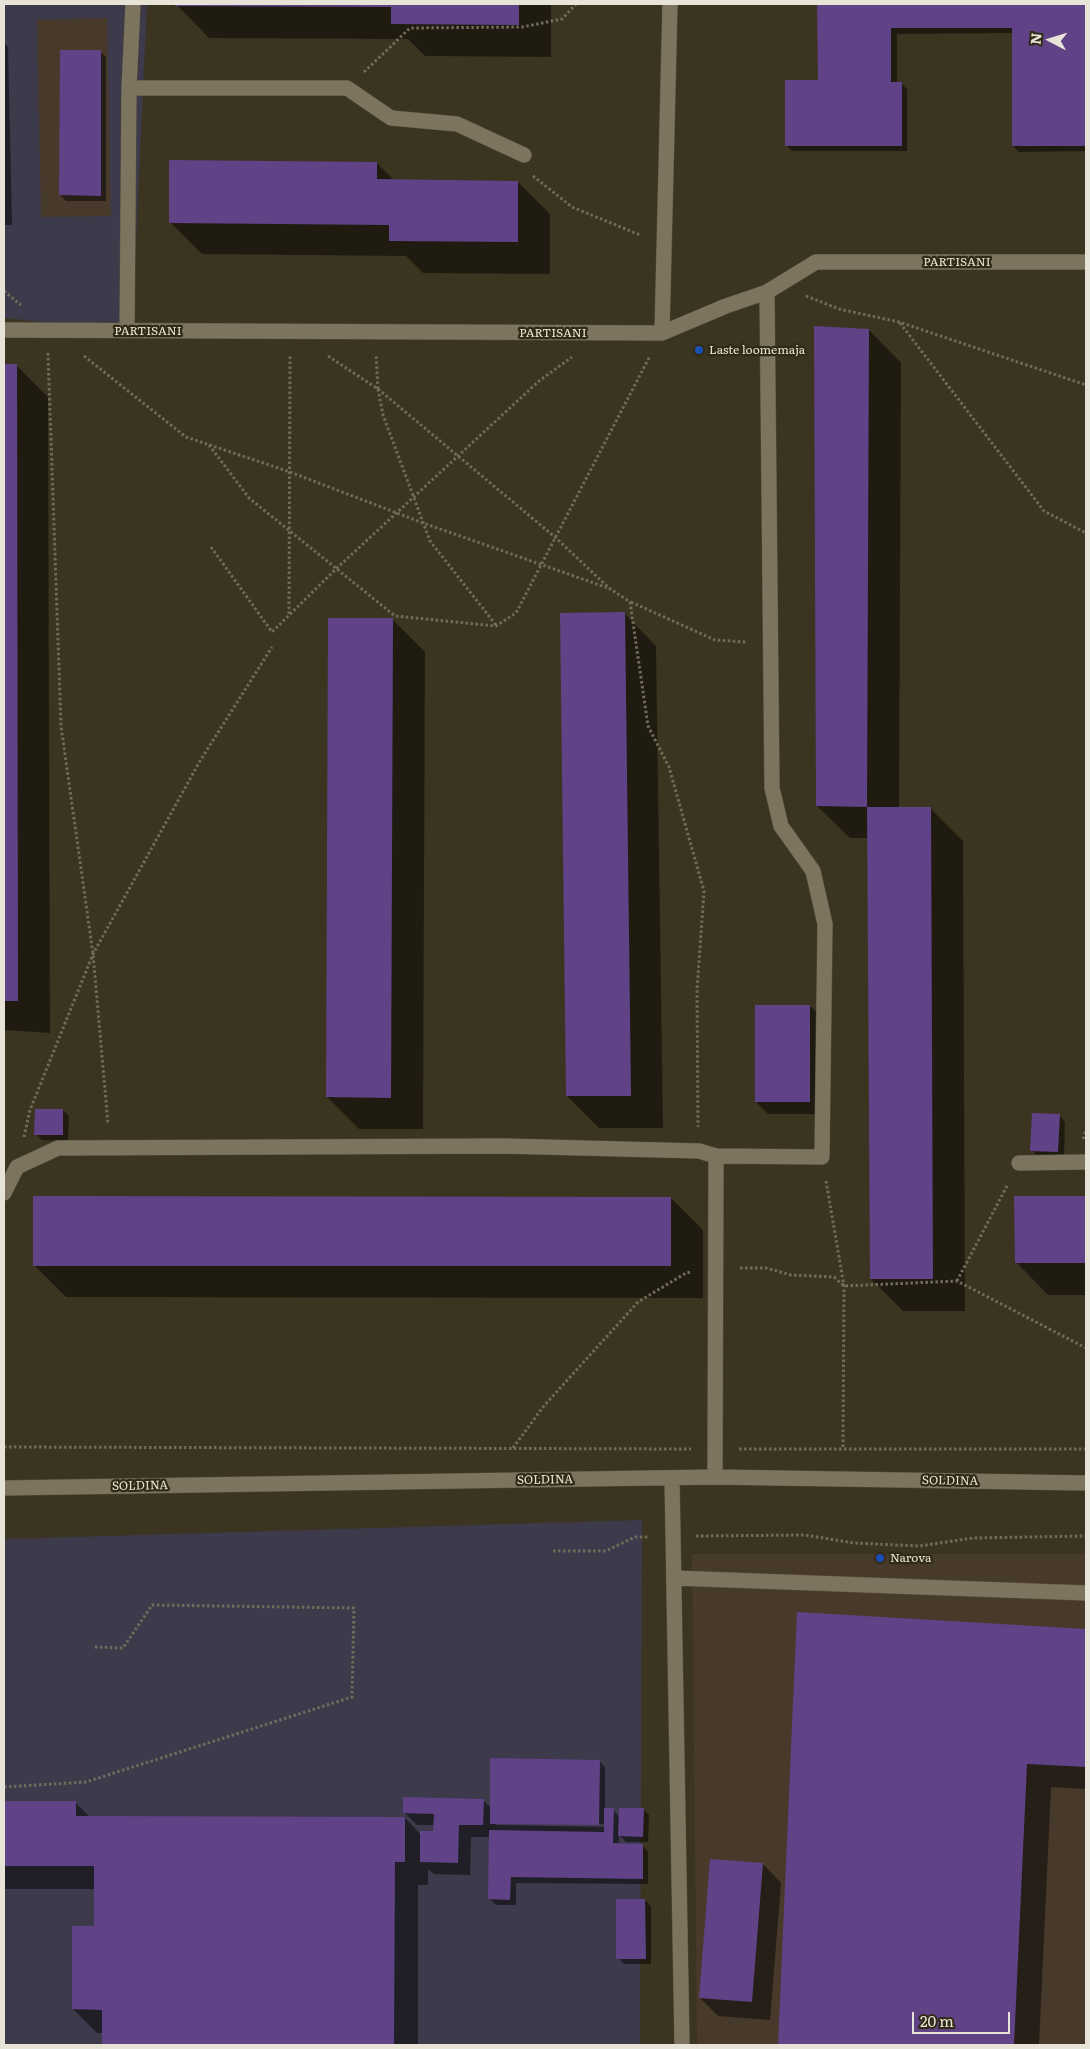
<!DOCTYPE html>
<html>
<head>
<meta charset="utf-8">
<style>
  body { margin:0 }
  #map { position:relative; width:1090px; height:2049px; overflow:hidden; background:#3b3420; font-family:Literata,serif }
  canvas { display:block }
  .frame { position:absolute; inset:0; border:5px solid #e8e3d7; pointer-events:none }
  .north { position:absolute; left:1025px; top:15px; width:50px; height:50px; -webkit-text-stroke:4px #312a16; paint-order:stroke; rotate:275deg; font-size:14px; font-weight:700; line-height:20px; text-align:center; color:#e8e3d7 }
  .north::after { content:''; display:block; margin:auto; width:18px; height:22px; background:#e8e3d7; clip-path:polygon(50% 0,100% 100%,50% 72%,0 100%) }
  .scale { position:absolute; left:912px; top:2012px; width:98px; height:22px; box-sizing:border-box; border:2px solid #e8e3d7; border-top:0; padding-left:6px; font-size:15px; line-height:18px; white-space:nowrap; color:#e8e3d7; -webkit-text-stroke:4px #312a16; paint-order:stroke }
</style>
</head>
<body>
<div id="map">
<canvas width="1090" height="2049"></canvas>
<div class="frame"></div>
<div class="north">N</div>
<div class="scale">20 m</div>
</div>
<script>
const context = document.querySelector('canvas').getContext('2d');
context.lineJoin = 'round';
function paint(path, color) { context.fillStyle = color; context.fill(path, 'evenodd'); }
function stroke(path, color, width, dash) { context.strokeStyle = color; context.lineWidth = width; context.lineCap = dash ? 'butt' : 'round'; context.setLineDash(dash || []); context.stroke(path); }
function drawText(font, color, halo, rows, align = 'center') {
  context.font = font + ' Literata,serif'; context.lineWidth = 4.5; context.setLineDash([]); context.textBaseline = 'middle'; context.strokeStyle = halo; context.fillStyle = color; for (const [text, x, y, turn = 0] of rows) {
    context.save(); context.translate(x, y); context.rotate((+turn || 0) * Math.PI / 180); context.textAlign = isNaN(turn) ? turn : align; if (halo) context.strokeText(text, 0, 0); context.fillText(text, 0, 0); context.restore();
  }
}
paint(new Path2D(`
  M4 4H147L132 331 4 318Z
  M642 1520 640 2045H4V1539Z`), '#3c3a4b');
paint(new Path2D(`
  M107 18 111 216 41 217 37 20Z
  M692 1554H1086V2045H697Z`), '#473a2b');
paint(new Path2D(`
  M176 4H551V57L425 56 408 39 209 38Z
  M819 4H1086V151L1019 152 1013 146V33L897 34V83H901L907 89V151H792L786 145 819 82Z
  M4 43 8 47 12 225H4Z
  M100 51 106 57V201H66L60 195Z
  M377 163 394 180 518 182 550 214V274L423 273 406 256 202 254 170 222Z
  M869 330 901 363 899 808 931 809 963 841 965 1311H903L871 1279 869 838H850L817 806Z
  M4 365H16L48 397 50 1033 4 1030Z
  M624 613 656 646 663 1128H599L567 1096Z
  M393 620 425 652 423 1129H359L327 1097Z
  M810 1006 822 1018V1114H768L756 1102Z
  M63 1110 69 1116 68 1141 42 1140 36 1134Z
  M1059 1115 1065 1122 1064 1157 1038 1156 1032 1150Z
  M1016 1197H1086V1295H1048L1016 1262Z
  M671 1198 703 1230V1298L66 1297 34 1265Z
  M799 1614 1086 1630V1789L1051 1787 1039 2045H779Z
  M599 1761 605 1767V1810H613L620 1817 643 1809 649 1815 648 1842H626L619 1835V1844L642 1845 648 1851V1884L516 1883V1905H496L490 1899V1837H471L470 1875 434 1874 428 1869V1885H418V2045H103V2033H97L73 2009 96 1927 95 1889H4V1803H76L90 1817 405 1818 421 1835 435 1832V1825H417L404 1812 483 1800 491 1808ZM496 1823 605 1824V1827L496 1825Z
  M763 1864 781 1883 770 2020 718 2016 700 1998Z
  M645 1900 651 1906V1964H624L618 1958Z`), '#0007');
paint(new Path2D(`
  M175 4H519V25L391 24V7L175 6Z
  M817 4H1086V146H1012V28H891V82H902V146H785V80H818Z
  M60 50H101V196L59 195Z
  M169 160 377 162V179L518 181V242L389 241V225L169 223Z
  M814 326 869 329 867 807 816 806Z
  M4 364H17L18 1001H4Z
  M625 612 631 1096H566L560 613Z
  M328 618H393L391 1098 326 1097Z
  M867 807H931L933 1279H870Z
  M755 1005H810V1102H755Z
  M35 1109H63V1135H34Z
  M1032 1113 1060 1114 1058 1152 1030 1151Z
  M33 1196 671 1197V1266H33Z
  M1014 1196H1086V1263H1015Z
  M797 1612 1086 1629V1767L1027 1764 1014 2045H778Z
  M490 1758 600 1760 599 1825 490 1824Z
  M403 1797 484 1799 483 1825H459L458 1863 420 1862V1831H433L434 1814 403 1813Z
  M4 1801H76V1816L405 1817V1862H395L394 2045H102V2010L72 2009V1926H94V1866H4Z
  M604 1808H614L613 1843 643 1844V1879L511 1877 510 1900 488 1899 489 1830 604 1832Z
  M619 1808H644L643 1837 618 1836Z
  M710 1859 763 1863 752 2002 699 1998Z
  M616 1899H645L646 1959H616Z`), '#604287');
const minor = new Path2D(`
  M129 88H347L391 118 457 124 524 155
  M4 330 662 333 726 306 767 292 816 262H1086
  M127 331 129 88 133 4
  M662 333 670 4
  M716 1156 822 1157 825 924 813 871 781 826 772 788 767 292
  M1019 1163 1086 1162
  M4 1193 17 1167 58 1148 504 1146 699 1151 716 1156 715 1477
  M672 1478 682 2045
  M4 1488 715 1477 1086 1483
  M674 1578 1086 1593`);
stroke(minor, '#55503e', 16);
stroke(new Path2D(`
  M364 72 410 28 522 27 562 19 576 4
  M533 176 572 207 640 235
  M4 291 21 305
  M806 296 839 309 899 322 1086 385
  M900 323 1044 511 1086 533
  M48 353 61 726 93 954 108 1124
  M84 356 186 437 290 472 423 523 608 588
  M328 356 378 389 376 354
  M378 389 556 538 609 588 630 602 648 726 669 767 704 891 697 990 698 1127
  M378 389 383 415 430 541 496 625
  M209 445 249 498 395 616 496 626 516 613 650 356
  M211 547 272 632 337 568 539 381 572 357
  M631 602 715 640 746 642
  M289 614 290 356
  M24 1137 30 1110 93 954 200 761 272 647
  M1083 1139 1086 1130
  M826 1181 844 1286 843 1449
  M740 1268H766L791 1275 834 1277 844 1286 957 1281 1086 1348
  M957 1281 1008 1184
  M4 1447 691 1449
  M513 1448 543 1407 638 1302 686 1273 691 1272
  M739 1449H1086
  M696 1536 805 1535 854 1543 920 1546 973 1538 1086 1536
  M553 1551H606L635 1537H650
  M4 1787 86 1782 352 1697 354 1608 152 1605 123 1648 94 1647`), '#716b59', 3, [2.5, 2.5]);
stroke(minor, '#7c745e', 15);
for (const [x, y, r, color] of [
  [699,350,5,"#1a4fb4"],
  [880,1558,5,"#1a4fb4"]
]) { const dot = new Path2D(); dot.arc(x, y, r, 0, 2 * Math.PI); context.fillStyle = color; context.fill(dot); stroke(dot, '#312a16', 2); }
drawText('12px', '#e8e3d7', '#312a16', [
  ["PARTISANI",957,262],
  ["PARTISANI",148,331],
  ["PARTISANI",553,333],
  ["SOLDINA",545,1480,-1],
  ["SOLDINA",950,1481,1],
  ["SOLDINA",140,1486,-1]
]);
drawText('12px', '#e8e3d7', '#312a16', [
  ["Laste loomemaja",709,350],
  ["Narova",890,1558]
], 'left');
</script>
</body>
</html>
